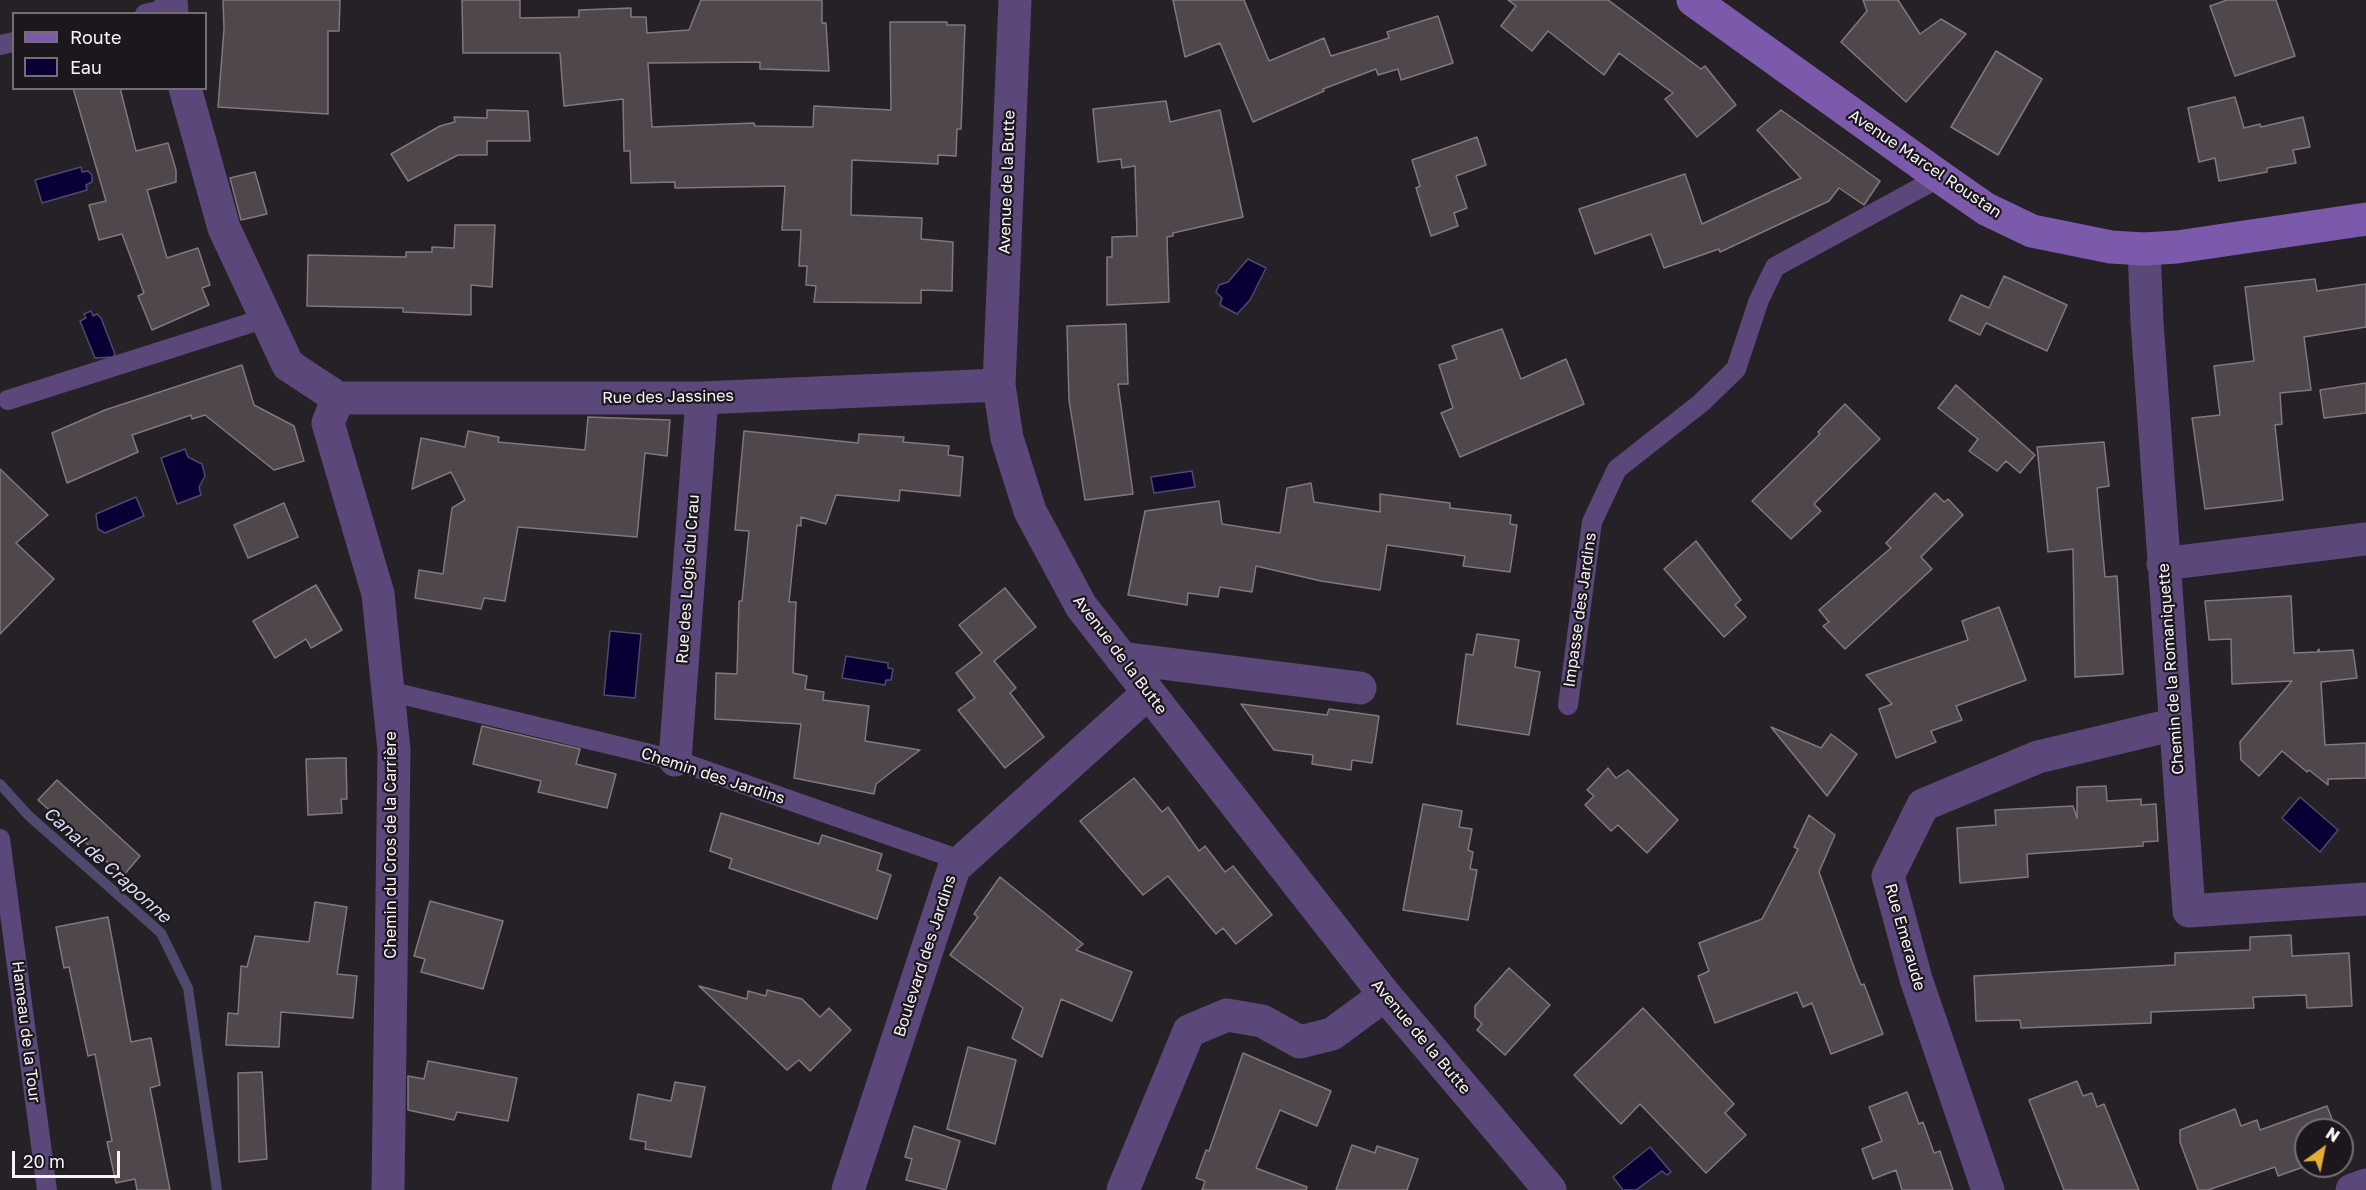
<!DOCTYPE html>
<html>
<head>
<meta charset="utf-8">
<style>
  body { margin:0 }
  #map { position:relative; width:2366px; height:1190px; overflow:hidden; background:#262126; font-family:"Golos Text",sans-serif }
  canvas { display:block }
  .legend { position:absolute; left:12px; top:12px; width:195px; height:78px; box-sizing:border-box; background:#1c171d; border:2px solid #746f74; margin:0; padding:8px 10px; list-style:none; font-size:18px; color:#f7f3f7 }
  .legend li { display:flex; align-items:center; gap:12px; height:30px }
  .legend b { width:30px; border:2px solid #746f74 }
  .north { position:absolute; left:2294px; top:1118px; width:60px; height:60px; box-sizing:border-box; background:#1c171d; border:2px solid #746f74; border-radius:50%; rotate:33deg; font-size:16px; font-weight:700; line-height:24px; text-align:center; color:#f7f3f7 }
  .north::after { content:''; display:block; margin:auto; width:21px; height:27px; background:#e4ae35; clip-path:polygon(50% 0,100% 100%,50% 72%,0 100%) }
  .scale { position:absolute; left:12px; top:1151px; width:108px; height:27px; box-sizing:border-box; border:3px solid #f7f3f7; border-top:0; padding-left:8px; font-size:18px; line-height:21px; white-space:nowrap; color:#f7f3f7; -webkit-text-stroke:4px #1c171d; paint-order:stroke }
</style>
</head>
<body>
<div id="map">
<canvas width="2366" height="1190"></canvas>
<ul class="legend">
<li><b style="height:8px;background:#7c5aab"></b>Route</li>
<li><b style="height:16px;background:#080034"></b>Eau</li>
</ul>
<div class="north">N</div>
<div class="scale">20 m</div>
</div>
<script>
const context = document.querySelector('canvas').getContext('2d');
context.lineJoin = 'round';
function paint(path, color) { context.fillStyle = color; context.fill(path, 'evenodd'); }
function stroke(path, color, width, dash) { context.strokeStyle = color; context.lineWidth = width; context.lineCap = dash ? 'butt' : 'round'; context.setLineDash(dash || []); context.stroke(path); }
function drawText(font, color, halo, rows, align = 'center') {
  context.font = font + ' "Golos Text",sans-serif'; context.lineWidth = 4.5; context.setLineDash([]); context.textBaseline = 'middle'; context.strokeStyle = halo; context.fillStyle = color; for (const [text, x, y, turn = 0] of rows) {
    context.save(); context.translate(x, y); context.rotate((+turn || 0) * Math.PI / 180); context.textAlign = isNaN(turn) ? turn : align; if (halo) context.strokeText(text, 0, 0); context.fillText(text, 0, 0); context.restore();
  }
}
const water = new Path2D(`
  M81 167 82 172 88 171 92 175V182L86 185 87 190 42 203 35 180Z
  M1248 259 1266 268 1250 300 1237 314 1220 305 1222 298 1216 292 1219 285 1228 282Z
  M91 311 93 316 97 314 101 318 115 354 113 357 95 358 80 321 86 318 84 314Z
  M185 449 188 457 202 464 205 476 199 487 201 495 177 504 161 458Z
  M1192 471 1195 487 1154 493 1151 477Z
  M136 497 144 516 105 533 98 529 96 514Z
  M610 631 641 634 635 698 604 695Z
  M846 656 888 663V668L893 669 891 680H886L885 685 842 678Z
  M2300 797 2338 830 2320 852 2282 818Z
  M1650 1147 1671 1172 1667 1175 1662 1171 1636 1190H1623L1613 1177Z`);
paint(water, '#080034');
stroke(water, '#50496e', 1.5);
stroke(new Path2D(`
  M0 784 28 815 161 933 188 988 217 1190`), '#50496e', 10);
const building = new Path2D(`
  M223 0H340L339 31H328V114L218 107 224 29Z
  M462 0H520V18L579 17V10L631 8V17H646L647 33 689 30 701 0H822V23H826L829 71 760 69V62L648 63 652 127 754 123 755 126 813 127 814 106 891 110 890 22H947V25H965L961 129H957L956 156 938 155V164L852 160 851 215 922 218 921 239 953 242 952 291 921 290V303L814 302 816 286 806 285 807 266H799L801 230H782L785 186 675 188V182L631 183 630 151H624L623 99 564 106 560 53H463Z
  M1173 0H1244L1269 61 1324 38 1331 56 1389 38 1387 32 1438 16 1453 63 1401 80 1398 69 1378 75 1376 69 1323 89 1324 91 1253 122 1220 43 1185 57Z
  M1508 0H1608L1701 69 1705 66 1736 105 1697 137 1665 99 1673 93 1619 53 1604 75 1548 31 1532 51 1501 26 1516 6Z
  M1863 0H1898L1920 34 1941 19 1966 34 1906 102 1841 42 1867 11Z
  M2227 0H2276L2295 56 2235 76 2210 6Z
  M1996 51 2042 79 1998 155 1951 127Z
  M73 88H120L136 151 168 143 176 170V182L147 190 167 258 198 248 210 285 202 288 209 305 152 330 138 296 144 293 122 234 99 240 89 205 106 201Z
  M2235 97 2244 128 2260 124 2261 127 2303 117 2310 147 2293 150 2296 163 2267 168V172L2219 181 2215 158 2199 162 2188 108Z
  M1166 101 1170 122 1220 110 1243 217 1173 233V236L1167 237 1169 302 1107 305V257H1112V237L1137 236 1135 166 1122 168 1121 159 1098 162 1093 109Z
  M487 110 528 111 530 141H487V155H458L408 181 391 154 440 126 455 122 454 117 487 118Z
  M1781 110 1880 181 1864 205 1839 188 1829 201 1720 252 1719 249 1664 268 1651 234 1595 254 1579 209 1685 174 1702 224 1801 178 1757 130Z
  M1477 137 1486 165 1456 176 1467 208 1454 213 1458 226 1431 236 1416 188 1420 186 1412 160Z
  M255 172 267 214 241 220 230 178Z
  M455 225H495L492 287 471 285V315L403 312V308L307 306 308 255 406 257V252H432V247L454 248Z
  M2004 276 2067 305 2047 351 1986 323 1980 335 1949 320 1961 295 1989 308Z
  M2315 279 2317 291 2366 284V327L2304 337 2311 390 2280 393 2282 424 2275 425 2283 500 2205 509 2192 418 2220 415 2214 366 2254 361 2245 287Z
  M1126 324 1128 384H1118L1133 494 1085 500 1069 400 1067 326Z
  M1502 329 1521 379 1566 359 1584 404 1460 457 1441 413 1453 408 1439 365 1457 359 1452 346Z
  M242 365 254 405 294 426 304 461 274 470 205 415 192 419 191 415 132 435 138 452 67 483 52 433 105 410Z
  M2366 383V413L2324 418 2320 390Z
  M1956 385 2035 455 2020 473 2006 461 1997 471 1969 451 1978 439 1938 408Z
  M1845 404 1880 439 1814 504 1821 511 1791 539 1752 501 1820 434 1818 432Z
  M588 417 670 420 667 456 645 453 637 537 518 527 505 601 484 598 481 609 415 598 419 570 443 574 452 508 465 500 451 472 412 489 421 438 465 447 468 431 499 437 498 442 585 450Z
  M744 431 858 443 859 434 904 437 903 442 949 446 948 455 963 457 960 496 900 490 899 501 836 495 826 524 801 517V526L797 525 789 602H796L793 673 807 676 805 689 824 692 823 700 869 706 865 741 920 750 876 784 874 794 794 778 801 724 715 719 716 673 737 674 739 601H742L749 531 735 530Z
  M2104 442 2109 486 2097 488 2105 577 2117 576 2123 674 2075 677 2073 549 2048 552 2037 447Z
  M0 469 48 515 16 543 54 579 0 634Z
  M1311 483 1314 502 1380 512V494L1450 503V508L1511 515 1510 524 1517 525 1510 572 1463 566 1465 556 1387 545 1380 590 1321 581 1256 566 1252 592 1220 587 1218 597 1188 593 1187 605 1128 595 1145 511 1219 501 1222 524 1280 533 1287 488Z
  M1935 493 1944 502 1948 499 1963 515 1921 557 1932 569 1845 649 1823 626 1829 622 1819 610 1891 548 1886 543Z
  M284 503 298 537 248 558 234 525Z
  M1696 541 1741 600 1735 605 1746 617 1724 637 1664 569Z
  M316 585 342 630 311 648 306 639 275 658 253 621Z
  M1005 588 1036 627 994 661 1016 688 1010 693 1044 737 1005 768 958 710 975 698 956 673 982 653 959 625Z
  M2291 596 2294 653 2317 652 2319 649V652L2353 650 2357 678 2321 682 2325 745 2366 743V778L2328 779V785L2309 770 2307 772 2282 751 2259 776 2241 760 2240 742 2292 681 2232 684 2231 639 2209 640 2205 601Z
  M1999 607 2026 680 1956 706 1962 720 1931 731 1936 742 1896 758 1879 709 1892 704 1866 675 1968 640 1962 621Z
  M1477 634 1519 640 1515 667 1540 672 1529 735 1457 724 1466 654 1473 655Z
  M1241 704 1327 715 1329 709 1379 716 1372 763 1352 760 1351 770 1312 764 1313 755 1274 750Z
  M482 726 580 749 576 764 616 774 607 808 538 792 541 781 473 764Z
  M1771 727 1821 748 1831 734 1857 754 1827 796Z
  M340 758H346L347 799H341L342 813 308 815 306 759Z
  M1608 768 1616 778 1628 770 1678 820 1647 853 1618 825 1611 831 1585 805 1594 796 1587 790Z
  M1134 778 1162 812 1168 807 1199 851 1205 846 1225 872 1233 866 1272 915 1236 944 1223 928 1216 934 1168 876 1143 895 1080 821Z
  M57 780 140 856 123 876 38 800Z
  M2106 786 2107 801 2141 799V805L2156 804 2158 841 2143 842V846L2027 854 2028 877 1960 883 1957 828 1996 825 1995 810 2073 806 2077 818V787Z
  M1423 804 1462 811 1459 827 1472 829 1468 850 1473 852 1470 869 1477 870 1468 920 1403 910Z
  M721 813 819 844 822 835 882 854 877 870 891 875 877 919 729 868 732 859 710 851Z
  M1809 815 1835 835 1819 872 1855 970 1861 985 1864 984 1883 1034 1831 1054 1812 1003 1803 1007 1797 992 1715 1023 1698 976 1709 971 1699 943 1762 919 1798 849 1794 847Z
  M1000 877 1083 944 1076 950 1132 972 1112 1021 1061 999 1042 1057 1012 1038 1023 1008 950 955 978 917 974 914Z
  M430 901 503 921 483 989 421 972 425 959 414 956Z
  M315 902 347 907 337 974 357 976 353 1018 281 1012 279 1047 226 1045 228 1013 238 1014 241 966 247 967 255 936 309 942Z
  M108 917 131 1042 151 1038 160 1085 150 1088 170 1190H137L135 1179 116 1183 107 1142 112 1141 95 1054 88 1056 69 967 64 968 56 927Z
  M2291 935 2292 956 2349 953 2352 1006 2307 1008 2306 995 2253 997 2254 1008 2151 1012V1023L2021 1028 2020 1020 1976 1021 1974 976 2175 965V953L2250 950V937Z
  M1509 968 1550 1005 1505 1055 1477 1030 1482 1024 1475 1017V1006Z
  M699 986 747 999 748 991 766 996 767 990 802 999 820 1017 829 1008 851 1030 810 1071 799 1060 787 1070Z
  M1643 1008 1734 1104 1725 1113 1746 1135 1706 1173 1640 1104 1621 1124 1574 1075Z
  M968 1047 1016 1060 995 1144 947 1129Z
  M1243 1053 1331 1091 1317 1126 1280 1110 1256 1168 1307 1187 1306 1190H1202L1205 1181 1196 1178 1206 1150 1209 1151Z
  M428 1061 517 1078 508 1121 457 1112 454 1120 408 1110V1076L424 1079Z
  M262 1072 267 1159 239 1162 238 1073Z
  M2077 1081 2083 1096 2092 1093 2097 1107 2104 1104 2139 1190H2064L2029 1100Z
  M675 1082 705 1087 691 1157 645 1149 646 1142 630 1139 638 1094 671 1101Z
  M1907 1092 1919 1124 1923 1122 1934 1153 1940 1151 1953 1190H1902L1896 1170 1873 1179 1862 1149 1882 1141 1869 1107Z
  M2327 1106 2336 1130H2306V1166L2278 1176 2275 1167 2208 1190H2198L2180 1142V1130L2235 1109 2241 1126 2257 1120 2260 1130Z
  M914 1126 960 1141 946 1190 906 1180 912 1159 905 1157Z
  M1352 1145 1375 1153 1377 1146 1418 1159 1407 1190H1336Z`);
paint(building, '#4f474b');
stroke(building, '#81787c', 1.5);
stroke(new Path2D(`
  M145 14 171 8
  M0 45 14 42
  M8 400 266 318
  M388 691 675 760 963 861
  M1568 705 1592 522 1617 469 1701 403 1736 369 1759 300 1775 267 1940 177
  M0 839 47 1190`), '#5c477a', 20);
stroke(new Path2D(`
  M171 0 172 14
  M1015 0 999 385 1007 438 1030 511 1081 606 1385 995 1550 1190
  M185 88 224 228 288 365 338 398 328 423 378 594 394 750 388 1190
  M2144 249 2147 322 2189 911 2366 899
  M338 398H702L999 385
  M2163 564 2366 539
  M1121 658 1360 688
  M675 760 702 398
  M848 1190 954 868 1148 693
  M1123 1190 1189 1031 1227 1015 1262 1021 1300 1042 1332 1034 1385 995
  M1988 1190 1916 979 1888 876 1923 805 2038 757 2176 724
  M2352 1190 2366 1185`), '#5c477a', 33);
stroke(new Path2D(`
  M1693 0 1940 177 1986 209 2032 231 2111 247 2144 249 2177 247 2366 219`), '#7c5aab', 33);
drawText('16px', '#f7f3f7', '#1c171d', [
  ["Avenue Marcel Roustan",1925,164,34],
  ["Avenue de la Butte",1007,182,-88],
  ["Rue des Jassines",668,397,-1],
  ["Rue des Logis du Crau",688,579,-86],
  ["Impasse des Jardins",1580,610,-82],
  ["Avenue de la Butte",1120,655,53],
  ["Chemin de la Romaniquette",2171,669,-94],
  ["Chemin des Jardins",713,776,18],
  ["Chemin du Cros de la Carrière",391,845,-90],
  ["Rue Emeraude",1905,937,74],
  ["Boulevard des Jardins",925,956,-72],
  ["Hameau de la Tour",26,1032,83],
  ["Avenue de la Butte",1421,1037,50]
]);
drawText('italic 18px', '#d8dcf3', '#1c171d', [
  ["Canal de Craponne",107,865,42]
]);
</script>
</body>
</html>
